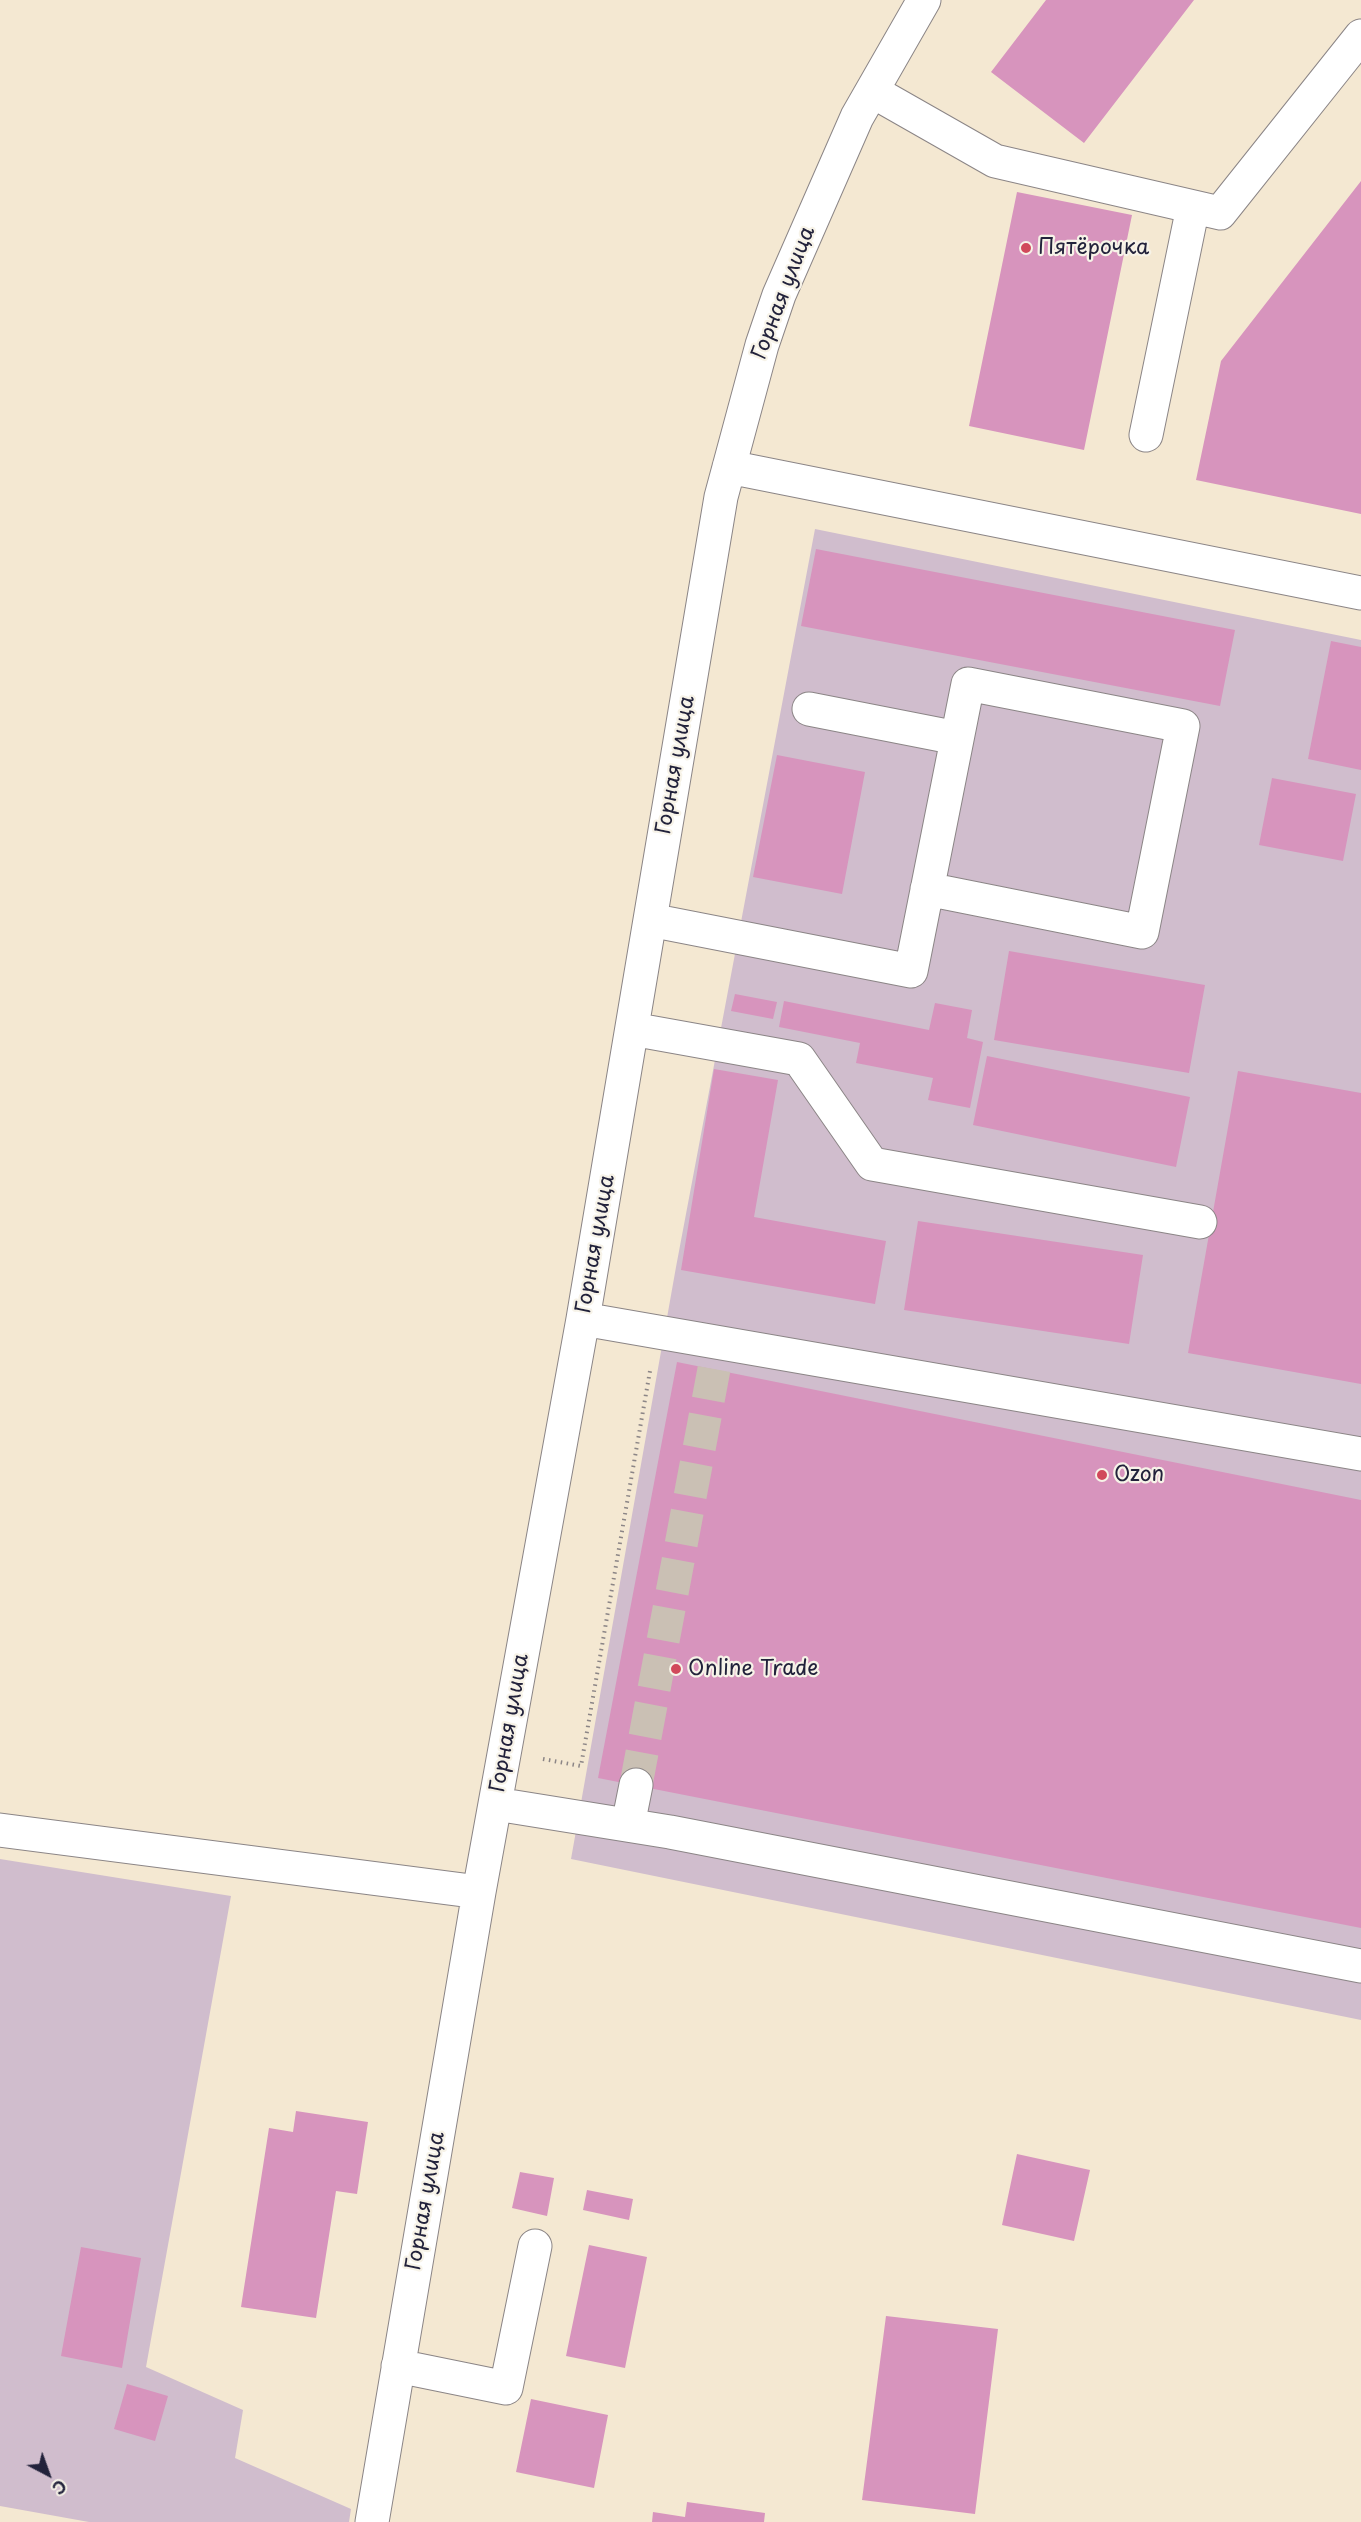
<!DOCTYPE html>
<html>
<head>
<meta charset="utf-8">
<style>
  body { margin:0 }
  #map { position:relative; width:1361px; height:2522px; overflow:hidden; background:#f4e8d2; font-family:"Playpen Sans",sans-serif }
  canvas { display:block }
  .north { position:absolute; left:18px; top:2444px; width:60px; height:60px; -webkit-text-stroke:4px #f7f3e8; paint-order:stroke; rotate:139deg; font-size:16px; font-weight:700; line-height:24px; text-align:center; color:#22223b }
  .north::after { content:''; display:block; margin:auto; width:21px; height:27px; background:#22223b; clip-path:polygon(50% 0,100% 100%,50% 72%,0 100%) }
</style>
</head>
<body>
<div id="map">
<canvas width="1361" height="2522"></canvas>
<div class="north">С</div>
</div>
<script>
const context = document.querySelector('canvas').getContext('2d');
context.lineJoin = 'round';
function paint(path, color) { context.fillStyle = color; context.fill(path, 'evenodd'); }
function stroke(path, color, width, dash) { context.strokeStyle = color; context.lineWidth = width; context.lineCap = dash ? 'butt' : 'round'; context.setLineDash(dash || []); context.stroke(path); }
function drawText(font, color, halo, rows, align = 'center') {
  context.font = font + ' "Playpen Sans",sans-serif'; context.lineWidth = 4.5; context.setLineDash([]); context.textBaseline = 'middle'; context.strokeStyle = halo; context.fillStyle = color; for (const [text, x, y, turn = 0] of rows) {
    context.save(); context.translate(x, y); context.rotate((+turn || 0) * Math.PI / 180); context.textAlign = isNaN(turn) ? turn : align; if (halo) context.strokeText(text, 0, 0); context.fillText(text, 0, 0); context.restore();
  }
}
paint(new Path2D(`
  M815 529 1361 640V2020L571 1859 676 1267Z
  M0 1859 231 1896 146 2367 243 2410 235 2458 351 2509 349 2522H89L0 2506Z`), '#d0bdcd');
paint(new Path2D(`
  M1046 0H1194L1084 143 991 72Z
  M1361 181V514L1196 480 1221 361Z
  M1017 192 1132 215 1084 450 969 426Z
  M816 549 1235 630 1220 706 801 626Z
  M1331 641 1361 647V770L1308 759Z
  M777 755 865 772 842 894 753 877Z
  M1272 778 1356 794 1343 861 1259 845Z
  M1009 951 1205 985 1189 1073 994 1040Z
  M735 994 777 1002 773 1019 731 1011Z
  M784 1001 929 1030 935 1003 972 1010 967 1038 983 1042 970 1108 928 1100 933 1078 856 1063 860 1043 779 1027Z
  M987 1056 1190 1097 1176 1167 973 1125Z
  M714 1069 778 1080 754 1217 886 1241 875 1304 681 1270Z
  M1238 1071 1361 1093V1384L1188 1353Z
  M918 1221 1143 1255 1129 1344 904 1310Z
  M677 1362 1361 1500V1928L598 1778Z
  M296 2111 368 2122 357 2194 336 2191 316 2318 241 2307 269 2128 293 2132Z
  M1017 2154 1090 2170 1074 2241 1002 2225Z
  M520 2172 554 2178 547 2216 512 2208Z
  M587 2190 633 2199 629 2220 583 2210Z
  M589 2245 647 2257 625 2368 566 2356Z
  M81 2247 141 2258 122 2368 61 2356Z
  M886 2316 998 2329 975 2514 862 2500Z
  M127 2384 168 2396 155 2441 114 2429Z
  M531 2399 608 2415 594 2488 516 2472Z
  M687 2502 765 2513 764 2522H652L653 2512 685 2517Z`), '#d794bd');
stroke(new Path2D(`
  M636 1785 714 1369`), '#cac0b4', 33, [33, 16]);
const minor = new Path2D(`
  M872 91 995 161 1220 213 1361 36
  M1146 435 1193 207
  M729 467 1361 593
  M809 709 957 738
  M650 920 911 971 968 684 1183 726 1142 932 927 889
  M632 1029 799 1059 872 1164 1200 1222
  M583 1319 1361 1454
  M496 1804 670 1832 1361 1966
  M628 1825 636 1785
  M0 1830 479 1892
  M398 2366 506 2388 535 2246
  M372 2522 479 1892 583 1319 721 497 762 345 779 295 857 117 924 0`);
stroke(minor, '#8b8586', 35);
stroke(new Path2D(`
  M543 1759 581 1766 650 1371`), '#8b8586', 4, [1.5, 4.5]);
stroke(minor, '#fff', 33);
for (const [x, y, r, color] of [
  [1026,248,6,"#d1495b"],
  [1102,1475,6,"#d1495b"],
  [676,1669,6,"#d1495b"]
]) { const dot = new Path2D(); dot.arc(x, y, r, 0, 2 * Math.PI); context.fillStyle = color; context.fill(dot); stroke(dot, '#f7f3e8', 2); }
drawText('21px', '#22223b', '#f7f3e8', [
  ["Пятёрочка",1038,248],
  ["Ozon",1114,1475],
  ["Online Trade",688,1669]
], 'left');
drawText('21px', '#22223b', '#f7f3e8', [
  ["Горная улица",784,293,-69],
  ["Горная улица",676,765,-80],
  ["Горная улица",596,1244,-80],
  ["Горная улица",510,1723,-80],
  ["Горная улица",426,2201,-80]
]);
</script>
</body>
</html>
